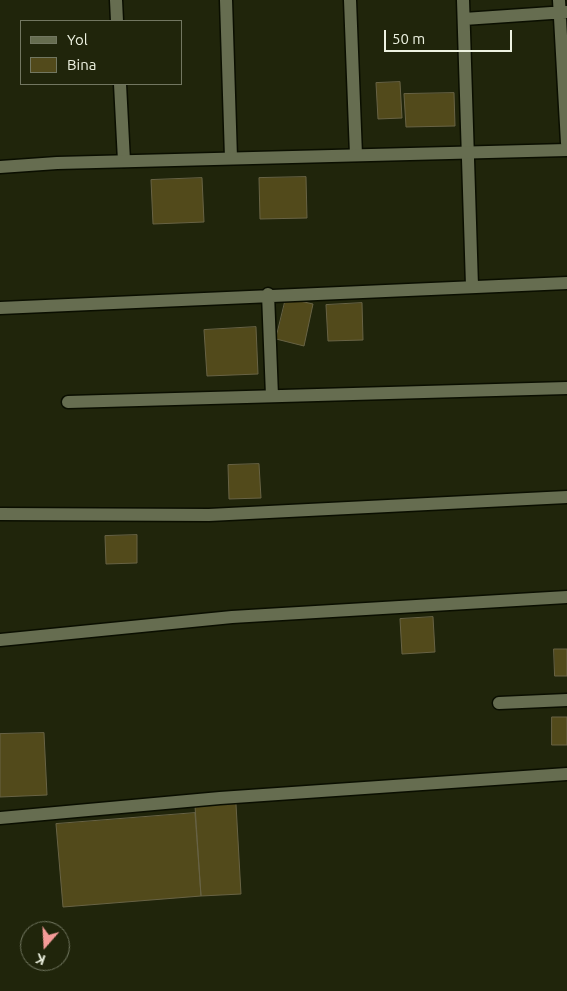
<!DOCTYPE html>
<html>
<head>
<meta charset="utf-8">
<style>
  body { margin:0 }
  #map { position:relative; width:567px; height:991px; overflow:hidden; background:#20250b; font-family:Ubuntu,sans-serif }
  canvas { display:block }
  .legend { position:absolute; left:20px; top:20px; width:162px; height:65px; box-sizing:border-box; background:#20250b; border:1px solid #727761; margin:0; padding:6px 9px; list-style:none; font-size:15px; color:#edf2e1 }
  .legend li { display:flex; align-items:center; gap:10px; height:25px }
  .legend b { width:25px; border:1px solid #727761 }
  .north { position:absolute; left:20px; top:921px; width:50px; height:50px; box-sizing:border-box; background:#20250b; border:1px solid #727761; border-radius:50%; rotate:199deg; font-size:14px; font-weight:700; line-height:20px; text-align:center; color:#edf2e1 }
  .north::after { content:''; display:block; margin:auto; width:18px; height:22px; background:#f59b98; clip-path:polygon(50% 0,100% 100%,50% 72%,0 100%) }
  .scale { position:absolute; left:384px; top:30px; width:128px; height:22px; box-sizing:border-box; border:2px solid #edf2e1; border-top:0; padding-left:6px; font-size:15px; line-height:18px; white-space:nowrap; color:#edf2e1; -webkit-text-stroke:4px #20250b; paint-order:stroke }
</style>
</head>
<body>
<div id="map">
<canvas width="567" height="991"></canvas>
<ul class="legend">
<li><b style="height:6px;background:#666d50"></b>Yol</li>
<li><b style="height:14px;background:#524a1b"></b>Bina</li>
</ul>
<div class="north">K</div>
<div class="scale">50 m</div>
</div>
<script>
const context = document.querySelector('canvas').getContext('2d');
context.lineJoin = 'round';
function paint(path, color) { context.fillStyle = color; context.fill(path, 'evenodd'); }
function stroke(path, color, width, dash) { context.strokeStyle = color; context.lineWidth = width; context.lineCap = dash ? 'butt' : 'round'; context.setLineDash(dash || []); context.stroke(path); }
const building = new Path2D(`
  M400 82 402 118 378 119 376 83Z
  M454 93 455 126 406 127 404 94Z
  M306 177 307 218 260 219 259 178Z
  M202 178 204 222 153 224 151 180Z
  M286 298 313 304 304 346 276 339Z
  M362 303 363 340 328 341 326 305Z
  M256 327 258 374 207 376 204 330Z
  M259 464 261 498 229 499 228 465Z
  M137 535V563L106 564 105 536Z
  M433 617 435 652 402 654 400 619Z
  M554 649H567V676H555Z
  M552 717H567V745H552Z
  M44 733 47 795 0 797V734Z
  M236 804 241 894 201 896 195 806Z
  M195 813 201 896 63 907 56 824Z`);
paint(building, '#524a1b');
stroke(building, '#686345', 1);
const street = new Path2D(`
  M116 0 117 21
  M226 0 231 158
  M350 0 356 155
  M463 0 472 286
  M559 0 567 143
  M464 19 566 12
  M120 84 124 161
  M268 294 272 396
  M0 308 567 283
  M68 402 567 388
  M0 514 209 515 567 497
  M0 640 232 617 567 597
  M499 703 567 700
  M0 818 220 798 567 774`);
const secondary = new Path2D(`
  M0 167 57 163 567 150`);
stroke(street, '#0a0e00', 15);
stroke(secondary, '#0a0e00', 15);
stroke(street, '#666d50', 12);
stroke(secondary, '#666d50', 12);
</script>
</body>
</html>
